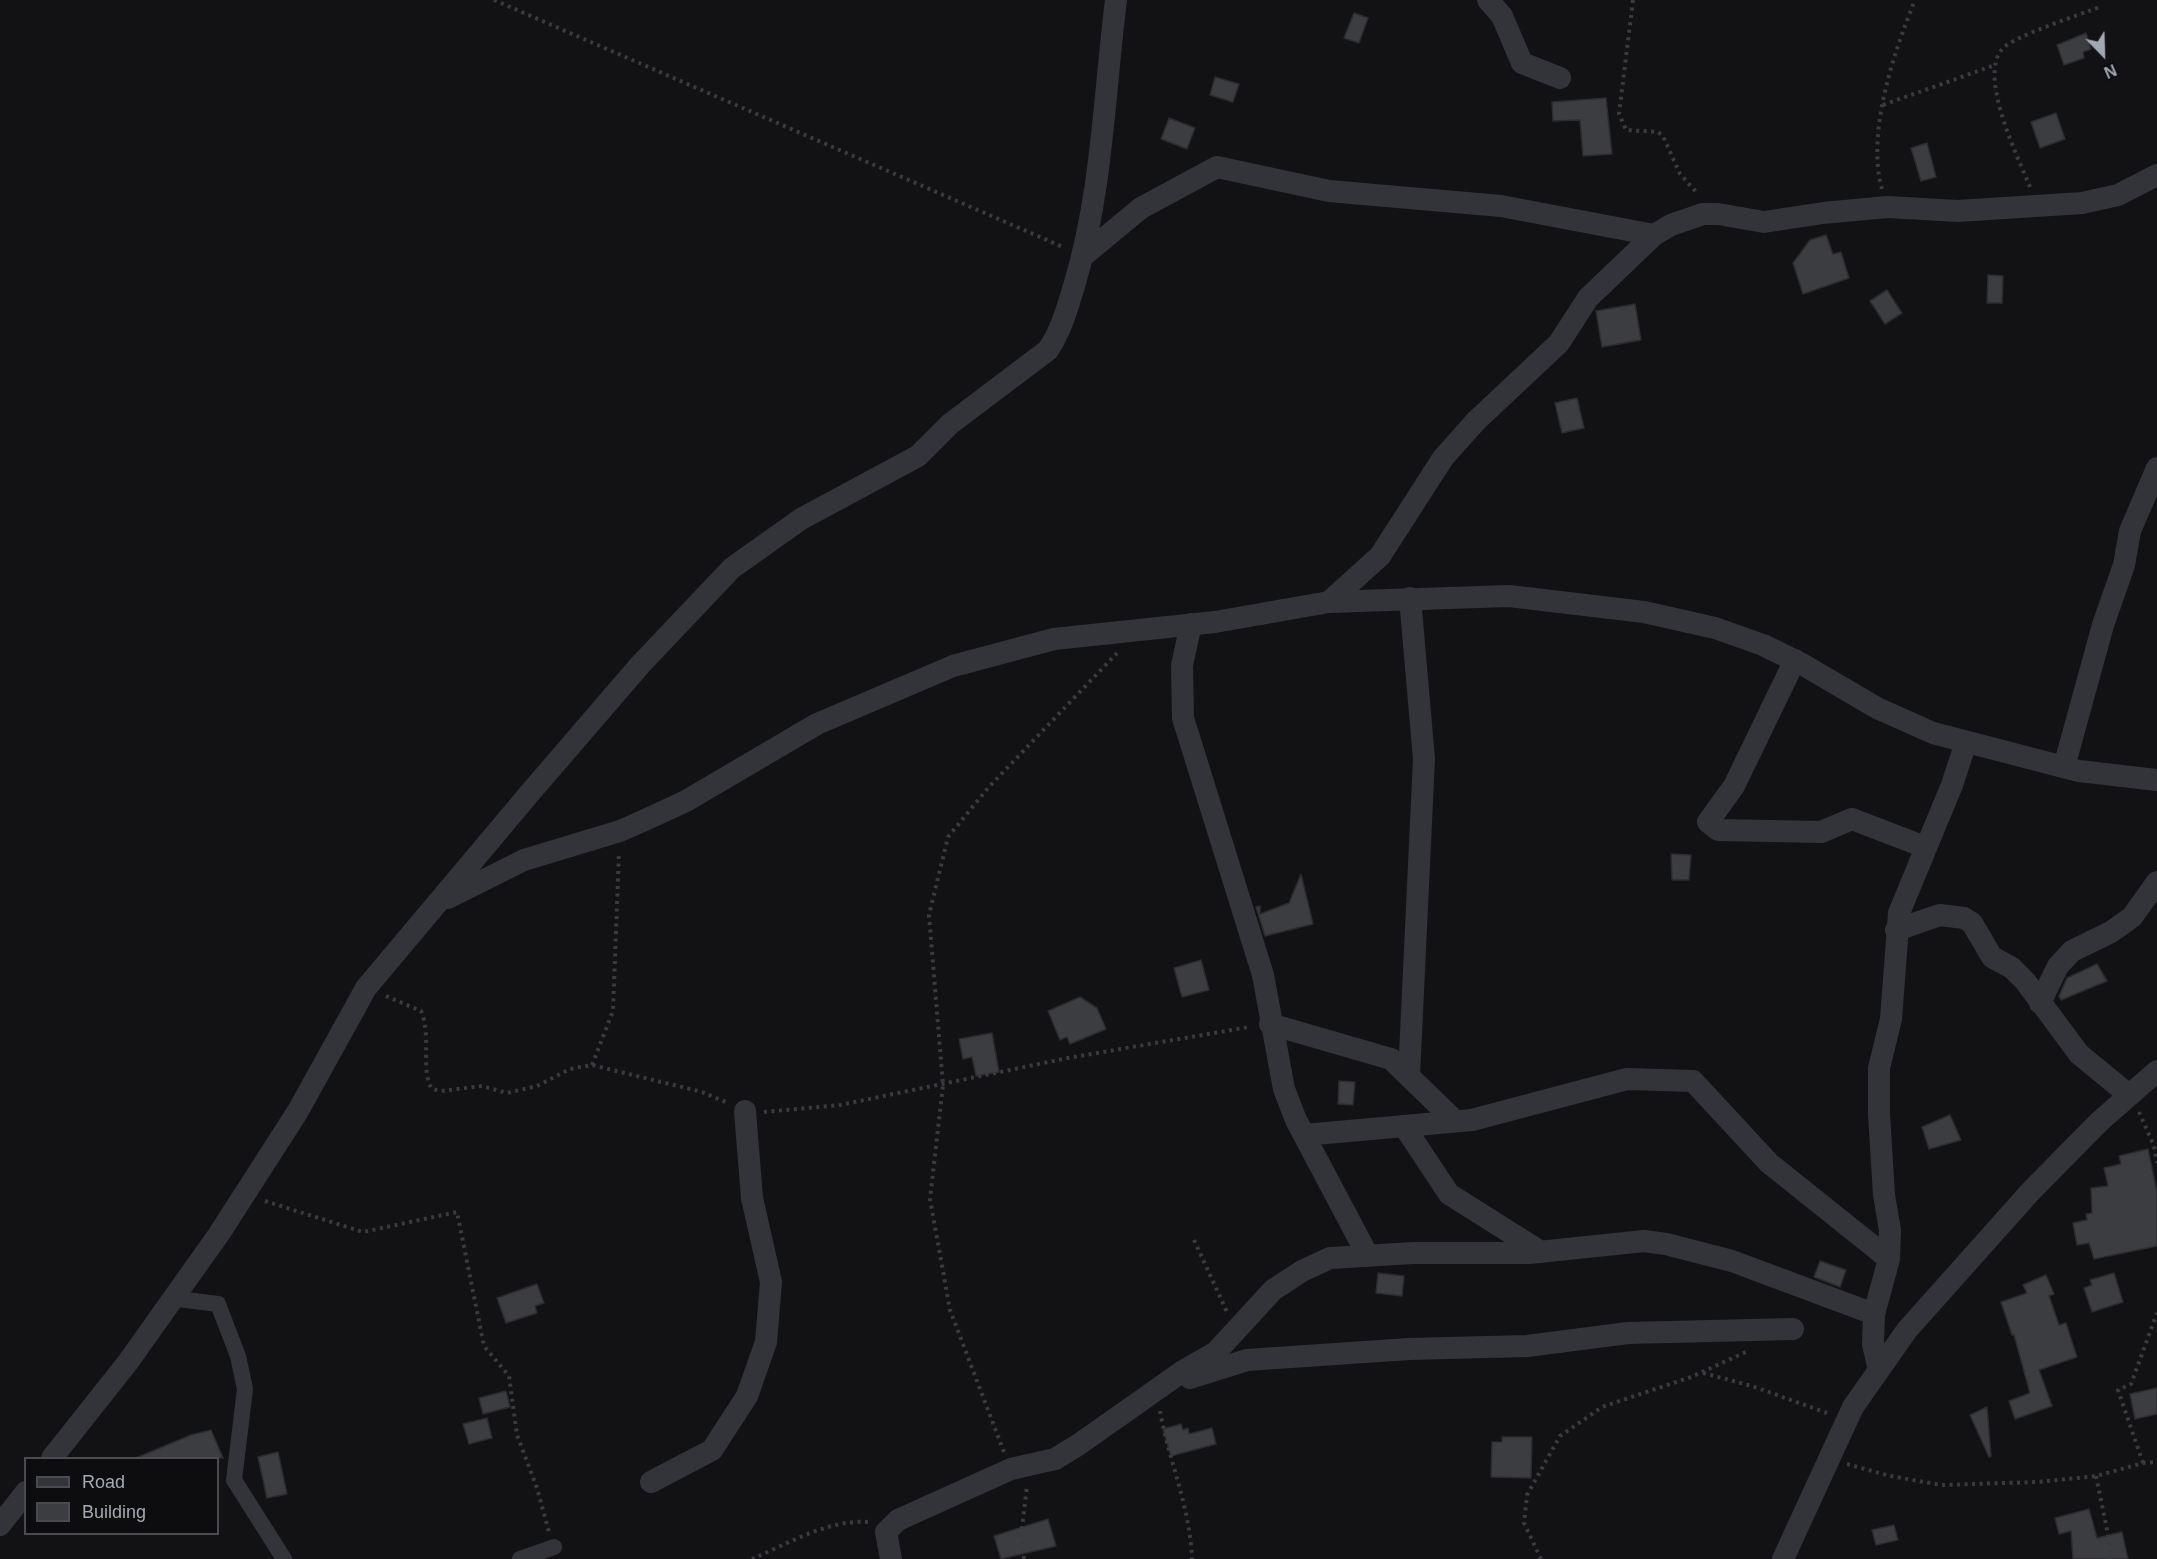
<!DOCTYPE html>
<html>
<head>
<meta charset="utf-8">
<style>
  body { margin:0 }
  #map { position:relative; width:2157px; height:1559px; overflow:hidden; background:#121214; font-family:Arial,sans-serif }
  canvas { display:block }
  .legend { position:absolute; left:24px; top:1457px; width:195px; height:78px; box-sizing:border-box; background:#0d0d0f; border:2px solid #494b51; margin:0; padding:8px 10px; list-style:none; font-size:18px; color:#a3a8b5 }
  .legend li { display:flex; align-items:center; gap:12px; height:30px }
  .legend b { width:30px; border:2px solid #494b51 }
  .north { position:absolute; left:2073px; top:24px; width:60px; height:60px; -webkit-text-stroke:4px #0d0d0f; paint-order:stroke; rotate:157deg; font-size:16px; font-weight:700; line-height:24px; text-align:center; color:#a3a8b5 }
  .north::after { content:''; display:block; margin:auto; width:21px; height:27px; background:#a3a8b5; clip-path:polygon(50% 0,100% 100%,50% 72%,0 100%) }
</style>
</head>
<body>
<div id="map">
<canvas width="2157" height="1559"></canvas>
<ul class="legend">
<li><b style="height:8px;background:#333439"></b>Road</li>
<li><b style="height:16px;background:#3c3d41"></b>Building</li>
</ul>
<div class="north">N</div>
</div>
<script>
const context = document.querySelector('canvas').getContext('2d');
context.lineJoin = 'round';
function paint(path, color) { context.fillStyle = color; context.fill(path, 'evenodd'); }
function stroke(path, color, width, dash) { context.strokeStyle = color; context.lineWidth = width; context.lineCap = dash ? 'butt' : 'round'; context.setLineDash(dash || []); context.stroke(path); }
const building = new Path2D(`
  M1354 13 1368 18 1359 43 1344 38Z
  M2086 33 2091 49 2083 52 2084 58 2064 65 2057 45Z
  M1215 77 1239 84 1233 102 1210 95Z
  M1606 98 1612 154 1583 156 1580 120 1553 121 1552 102Z
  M2056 113 2065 139 2040 148 2031 122Z
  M1169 118 1195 128 1187 149 1161 139Z
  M1927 143 1936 177 1921 181 1911 148Z
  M1826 235 1833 254 1841 252 1849 278 1803 294 1793 263 1810 240Z
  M1988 275 2003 276 2002 303H1987Z
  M1887 290 1902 313 1885 324 1870 301Z
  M1635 304 1641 340 1602 347 1596 311Z
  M1577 398 1584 428 1562 433 1555 403Z
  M1671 854 1691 855 1689 880H1672Z
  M1301 874 1313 924 1265 936 1256 907 1260 906V914L1289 903Z
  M1201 960 1209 990 1182 997 1174 968Z
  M2097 964 2107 981 2061 1000 2059 996 2067 978Z
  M1080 997 1097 1008 1106 1029 1070 1044 1067 1037 1060 1040 1048 1011Z
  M992 1033 999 1072 976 1076 972 1057 963 1059 959 1039Z
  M1339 1081 1355 1082 1353 1105 1338 1104Z
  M1950 1115 1961 1140 1929 1149 1922 1127Z
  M2148 1149 2157 1192V1246L2094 1259 2089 1243 2077 1245 2073 1223 2087 1220 2086 1214 2092 1213 2091 1188 2108 1186 2104 1168 2121 1164 2119 1156Z
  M1820 1261 1846 1270 1840 1287 1814 1277Z
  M1378 1273 1404 1276 1402 1296 1376 1293Z
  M2114 1273 2123 1302 2092 1312 2084 1288 2092 1285 2090 1280Z
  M2046 1275 2054 1294 2049 1296 2059 1325 2066 1323 2077 1357 2039 1370 2052 1406 2015 1419 2009 1401 2030 1393 2014 1335H2012L2001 1302 2027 1293 2023 1285Z
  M537 1284 544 1303 535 1306 537 1313 506 1323 497 1298Z
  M2157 1388V1414L2135 1419 2130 1394Z
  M506 1391 510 1407 483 1414 479 1398Z
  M1987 1407 1991 1456 1989 1457 1970 1415Z
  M487 1418 492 1438 469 1444 463 1424Z
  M1181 1424 1183 1430 1188 1428 1189 1434 1212 1428 1216 1444 1171 1456 1163 1429Z
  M211 1430 223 1458H136L191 1435Z
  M1502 1437H1532L1531 1478 1491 1477 1492 1442H1502Z
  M278 1452 287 1494 267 1498 258 1457Z
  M2089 1509 2097 1538 2122 1532 2128 1559H2073L2071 1531 2059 1534 2055 1518Z
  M1048 1519 1056 1546 1001 1559 994 1536Z
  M1894 1525 1898 1540 1876 1545 1872 1530Z`);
paint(building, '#3c3d41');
stroke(building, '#2c2c30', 1.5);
stroke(new Path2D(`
  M494 0 1063 247
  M1633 0 1619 114 1626 130 1658 132 1663 136 1680 174 1698 194
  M1883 105 1995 65
  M2030 187C2018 157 1977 75 2003 48 2015 36 2081 14 2100 7
  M1882 189C1866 133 1894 52 1915 0
  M386 996 421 1011C432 1037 420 1070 432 1089L441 1091 482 1086 507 1093 537 1086 570 1069 592 1065 702 1092 728 1103
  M592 1065 613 1011 619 852
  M764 1112 840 1105 1068 1058 1249 1027
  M2139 1112 2154 1146 2157 1163
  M265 1201 363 1232 457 1212 484 1346 509 1376 517 1435 537 1488 549 1532
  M1194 1240 1227 1312
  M1703 1373 1752 1386 1827 1413
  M1160 1411C1169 1461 1190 1507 1192 1559
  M1004 1452 950 1310 930 1199 943 1085 929 915 948 837 988 788 1117 653
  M2143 1463 2118 1390 2131 1384 2157 1313
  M1847 1464 1890 1476 1942 1485 2037 1482 2096 1476 2143 1463 2157 1462
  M2096 1476 2111 1549 2110 1559
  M752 1559C787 1544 829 1519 868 1522
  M1024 1559 1021 1536 1027 1486
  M1541 1559 1524 1523 1527 1495 1560 1436 1602 1407 1691 1377 1746 1352`), '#393b40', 4, [3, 4.5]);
stroke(new Path2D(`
  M178 1299 218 1304 238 1356 245 1389 234 1480 284 1559
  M520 1559 554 1547`), '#333439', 16);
stroke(new Path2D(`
  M1488 0 1502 16 1522 63 1560 78
  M1083 256 1141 208 1217 167 1329 191 1501 206 1654 235
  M1329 602 1380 556 1443 458 1476 421 1559 343 1588 298 1654 235 1671 225 1703 214H1718L1764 222 1823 213 1887 207 1958 211 2082 203 2118 195 2157 175
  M1191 624 1182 665 1183 718 1263 975 1284 1089 1296 1120 1368 1256
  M1795 660 1734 786 1708 822 1718 830 1821 832 1852 819 1925 847
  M2064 767 2103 625 2124 565 2130 531 2157 468
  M448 898 524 860 620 831 645 820 686 801 817 724 953 666 1054 639 1215 622 1329 602 1509 596 1644 612 1715 628 1763 645 1802 664 1877 708 1933 733 2079 771 2157 780
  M1896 930 1940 915 1964 918 1972 923 1992 957 2012 968 2025 981 2079 1054 2129 1095
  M2040 1003 2058 966 2072 951 2111 932 2132 917 2157 882
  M1270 1024 1391 1059 1455 1121
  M1409 1076 1424 759 1410 598
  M1404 1126 1449 1194 1541 1252
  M1304 1135 1472 1120 1627 1079 1693 1081 1769 1163 1889 1259
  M1879 1370 1873 1344 1874 1314 1889 1259 1890 1230 1884 1195 1879 1114V1068L1891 1019 1899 913 1952 785 1966 742
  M1190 1378 1247 1360 1409 1349 1527 1346 1628 1333 1793 1329
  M52 1458 128 1362 219 1234 298 1111 366 988 529 794 640 665 732 568 801 519 918 456 950 424 1048 350C1061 331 1067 309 1074 286 1102 194 1104 96 1116 0
  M651 1482 712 1450 747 1396 766 1342 771 1282 752 1198 745 1111
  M0 1525 26 1492
  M891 1559 886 1532 898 1520 1011 1469 1055 1459 1078 1445 1183 1371 1216 1352 1273 1290 1302 1271 1330 1258 1413 1253H1529L1644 1241 1666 1244 1732 1261 1874 1314
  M1783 1559 1853 1407 1907 1330 2031 1191 2099 1122 2157 1071`), '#333439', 22);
</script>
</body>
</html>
